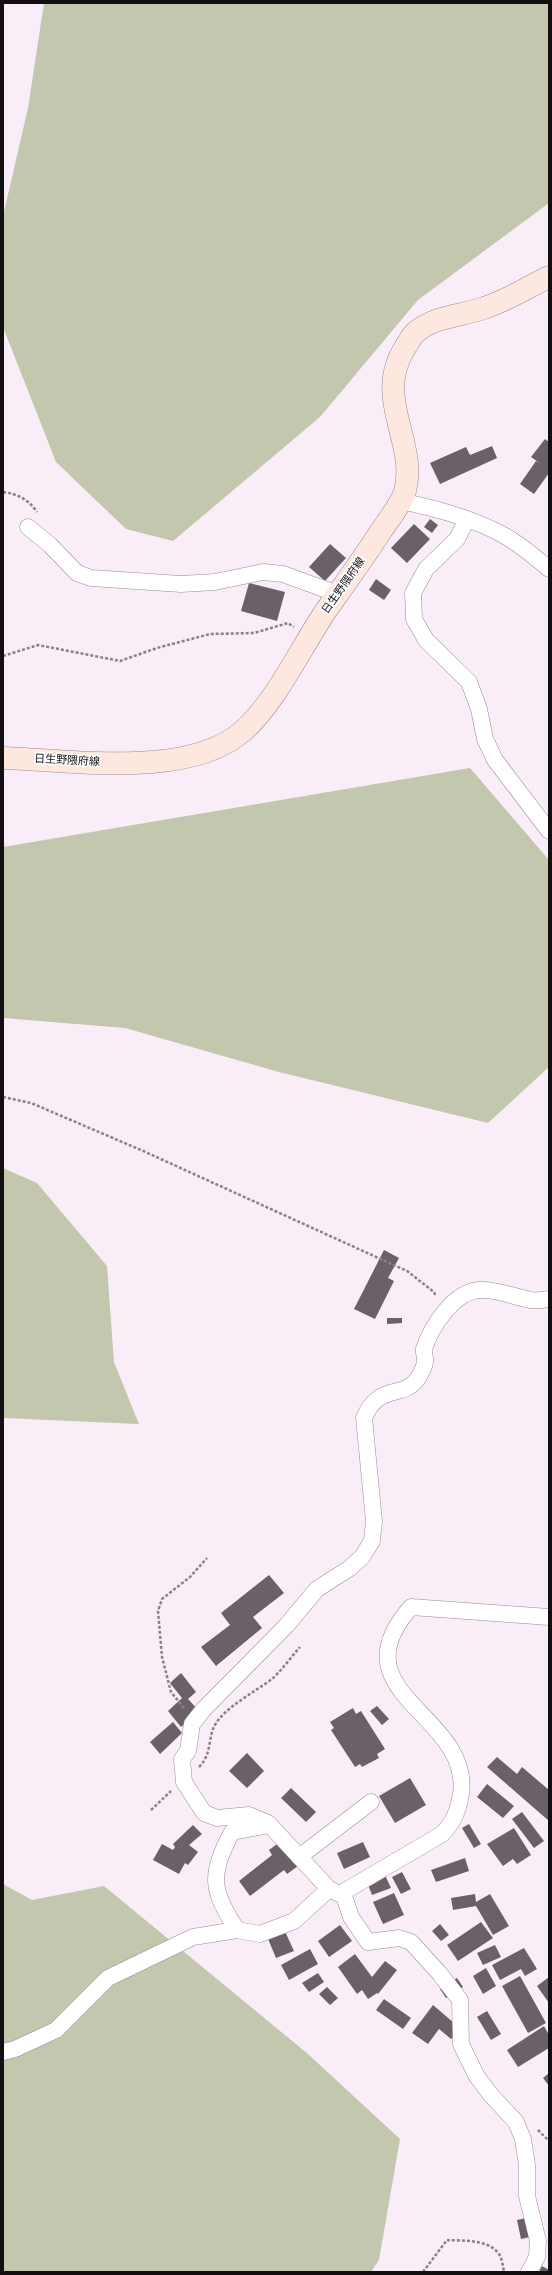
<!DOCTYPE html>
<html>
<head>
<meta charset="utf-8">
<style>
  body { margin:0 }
  #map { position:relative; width:552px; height:2275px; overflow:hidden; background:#f9eef8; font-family:"Nunito Sans",sans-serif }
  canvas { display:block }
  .frame { position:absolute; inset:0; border:4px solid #120e12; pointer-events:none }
</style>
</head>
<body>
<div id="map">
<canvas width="552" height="2275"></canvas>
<div class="frame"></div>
</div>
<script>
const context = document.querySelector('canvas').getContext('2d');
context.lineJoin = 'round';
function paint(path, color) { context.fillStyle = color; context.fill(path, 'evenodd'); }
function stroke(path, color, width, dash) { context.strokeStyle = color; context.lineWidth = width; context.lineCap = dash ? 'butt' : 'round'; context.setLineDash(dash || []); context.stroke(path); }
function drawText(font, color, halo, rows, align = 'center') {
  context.font = font + ' "Nunito Sans","Noto Sans JP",sans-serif'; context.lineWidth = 3.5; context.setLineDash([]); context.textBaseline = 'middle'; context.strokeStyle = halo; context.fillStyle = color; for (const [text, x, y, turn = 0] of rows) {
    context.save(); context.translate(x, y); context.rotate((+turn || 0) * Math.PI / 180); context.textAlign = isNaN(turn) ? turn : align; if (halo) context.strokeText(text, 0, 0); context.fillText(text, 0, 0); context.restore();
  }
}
paint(new Path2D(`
  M44 3H549V203L418 300 320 417 173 541 126 529 56 462 3 327V216L28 108Z
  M470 768 549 860V1067L488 1123 279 1072 125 1028 3 1018V847Z
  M3 1168 37 1183 107 1266 114 1362 139 1424 3 1418Z
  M3 1884 32 1900 104 1886 308 2054 400 2139 379 2260 371 2272H3Z`), '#c2c7ae');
paint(new Path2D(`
  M545 439 549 442V473L534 494 520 484 536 461 541 464 531 457Z
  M492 446 497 458 440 484 430 463 466 447 470 455Z
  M430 519 438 525 432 533 424 527Z
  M414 524 430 539 407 563 391 548Z
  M330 544 346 558 325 581 309 567Z
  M376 579 391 590 384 600 369 590Z
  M249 583 285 592 277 621 241 611Z
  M384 1250 399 1258 388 1278 394 1281 375 1319 354 1309Z
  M387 1318H402V1323L387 1324Z
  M269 1575 284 1593 253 1617 262 1628 216 1666 201 1647 230 1625 221 1613Z
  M181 1673 196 1692 188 1699 199 1711 181 1727 168 1711 182 1698 170 1683Z
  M377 1706 389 1719 382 1725 370 1711Z
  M353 1708 356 1714 361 1711 385 1749 377 1754 379 1758 362 1767 360 1764 355 1767 331 1730 334 1728 330 1722Z
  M173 1722 182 1733 160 1754 150 1742Z
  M247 1753 264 1771 247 1788 229 1771Z
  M497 1757 517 1774 522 1767 549 1790V1821L487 1767Z
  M410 1778 426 1805 395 1823 379 1796Z
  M487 1784 514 1806 503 1818 477 1797Z
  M291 1788 316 1812 306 1822 281 1798Z
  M522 1812 544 1841 534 1848 512 1819Z
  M469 1824 481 1844 474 1848 462 1828Z
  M193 1825 202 1834 189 1845 198 1852 188 1865 185 1863 179 1874 153 1860 162 1844 173 1850 175 1847 173 1844Z
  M514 1828 531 1855 517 1864 513 1859 503 1866 487 1844Z
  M289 1835 323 1878 314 1885 298 1866 287 1874 284 1870 250 1896 239 1881 272 1855 269 1850Z
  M363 1842 370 1857 344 1869 337 1853Z
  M465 1858 469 1871 436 1882 431 1870Z
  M402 1872 411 1889 401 1894 392 1877Z
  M385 1875 391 1888 372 1895 367 1882Z
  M394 1893 404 1915 383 1924 373 1902Z
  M475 1894 476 1902 490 1894 509 1926 493 1935 476 1906 453 1910 451 1898Z
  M481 1922 493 1938 458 1961 447 1945Z
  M440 1924 449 1935 441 1941 432 1931Z
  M340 1925 352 1941 329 1957 318 1941Z
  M283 1927 294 1951 276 1958 266 1934Z
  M495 1945 501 1957 483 1965 477 1953Z
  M524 1948 537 1969 525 1976 521 1969 500 1980 492 1965Z
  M310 1949 318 1964 289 1980 281 1965Z
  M355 1954 372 1977 385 1961 397 1970 378 1994 377 1993 368 1999 362 1990 357 1994 338 1967Z
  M486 1968 496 1986 483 1994 473 1976Z
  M318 1973 324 1982 309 1992 302 1983Z
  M520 1976 546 2023 528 2033 502 1986Z
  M549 1977V2003L537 1986Z
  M457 1978 463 1987 446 1998 440 1989Z
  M327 1987 338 1998 330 2005 319 1994Z
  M384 1999 411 2018 403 2029 376 2010Z
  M433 2005 460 2028 451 2039 439 2029 428 2044 412 2033Z
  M487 2011 501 2034 491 2040 477 2017Z
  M544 2026 549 2035V2048L518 2067 507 2050Z
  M549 2073V2086L543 2078Z
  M531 2217 534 2236 521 2239 517 2220Z
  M542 2266 549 2270V2272H539Z`), '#696068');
const street = new Path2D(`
  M400 501C435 508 473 518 505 536 521 545 535 557 549 569
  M467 519 457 539 426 569 413 593 414 619 426 640 469 682 479 709 485 739 495 760 549 831
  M28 527 50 545 77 573 91 578 181 584 215 582 263 572 283 574 338 594
  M299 1857 371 1802
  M340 1894 442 1834C454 1822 458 1811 461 1794 472 1714 334 1694 411 1607L549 1617
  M237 1930C211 1889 209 1876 232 1832L270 1825
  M3 2052 15 2049 56 2030 108 1978 193 1937 237 1930 260 1934 294 1921 329 1889
  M529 2272 537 2257 538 2241 527 2196V2165L523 2139 516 2122 490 2094 476 2075 461 2044 460 2000 440 1974 411 1942 399 1938 368 1942 351 1917 344 1896 329 1889 268 1823 249 1815 217 1818 204 1813 184 1782 182 1759 188 1751 192 1724 203 1710 286 1626 317 1589 350 1568 362 1557 372 1541 374 1521 364 1418C378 1384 401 1398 416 1381 419 1377 425 1366 425 1361 426 1358 423 1353 424 1349 431 1327 454 1291 480 1290 498 1289 513 1297 531 1300 536 1301 543 1300 549 1299`);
const secondary = new Path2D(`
  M3 758C71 760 189 779 243 731 275 703 301 648 325 612 344 585 363 559 381 531 389 519 401 505 405 491 418 441 372 398 406 346 409 342 412 335 416 332 435 316 461 316 484 308 506 301 528 287 549 277`);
stroke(street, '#958b95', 17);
stroke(secondary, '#958b95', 23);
stroke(new Path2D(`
  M3 492C18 494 29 500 37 512
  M3 656 38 645 120 661 157 648 210 634 254 633 288 623 294 627
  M3 1097 31 1103 141 1150 407 1271 434 1292 436 1297
  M184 1708 171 1692 162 1657 158 1611 162 1599 190 1577 207 1558
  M199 1767C212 1755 208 1736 215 1725 224 1708 256 1691 272 1679 282 1670 291 1657 300 1647
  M151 1810 171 1791
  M538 2130 549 2141
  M423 2272 447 2240C464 2241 488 2239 499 2254 502 2258 503 2267 504 2272`), '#888188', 2.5, [3, 2]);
stroke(street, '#fff', 16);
stroke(secondary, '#fde7df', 22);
drawText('11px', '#120e12', '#fff', [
  ["日生野隈府線",344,586,-55],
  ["日生野隈府線",67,761,3]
]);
</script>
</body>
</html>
